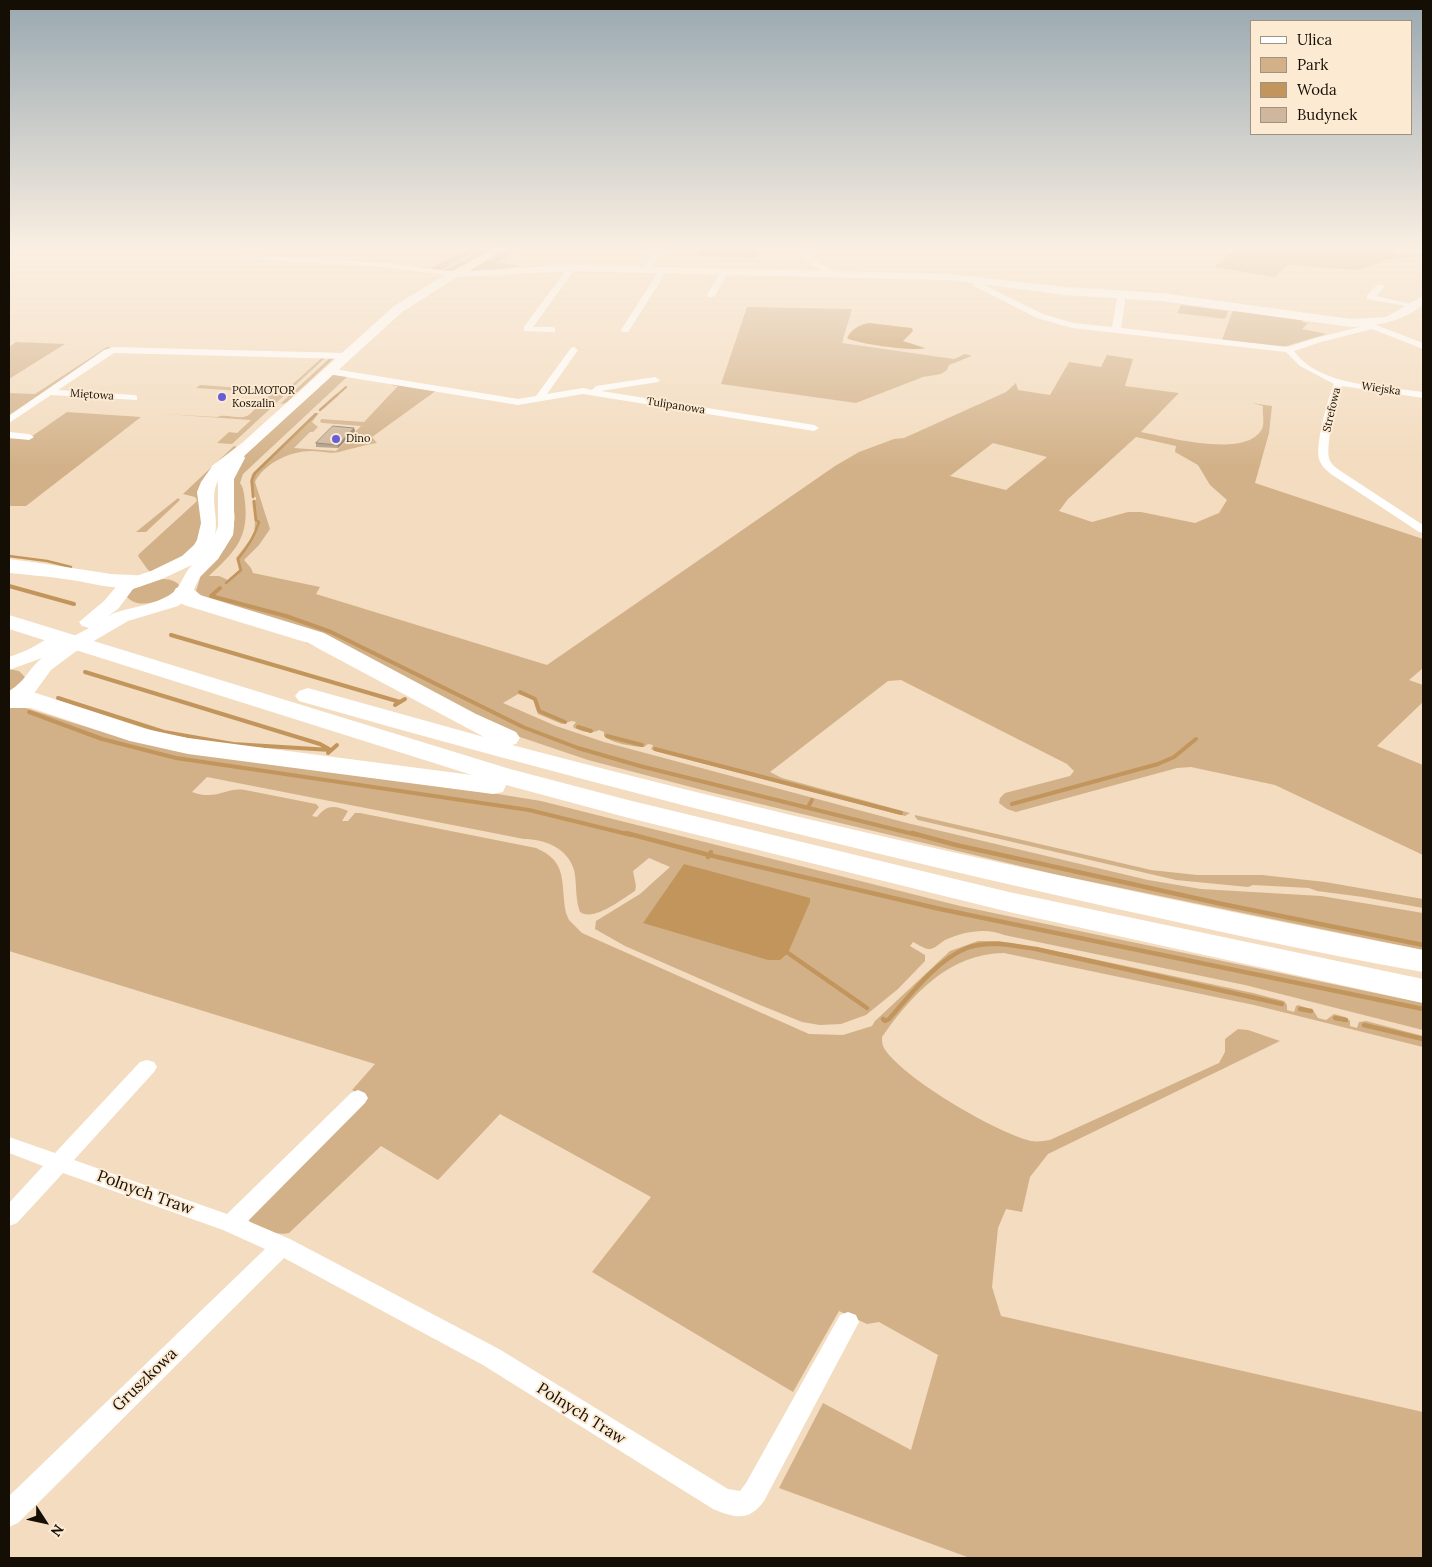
<!DOCTYPE html>
<html>
<head>
<meta charset="utf-8">
<style>
  body { margin:0 }
  #map { position:relative; width:1432px; height:1567px; overflow:hidden; background:#f3dcbf; font-family:Lora,serif }
  canvas { display:block }
  .frame { position:absolute; inset:0; border:10px solid #150e05; pointer-events:none }
  .legend { position:absolute; left:1250px; top:20px; width:162px; height:115px; box-sizing:border-box; background:#fdead3; border:1px solid #a09281; margin:0; padding:6px 9px; list-style:none; font-size:15px; color:#150e05 }
  .legend li { display:flex; align-items:center; gap:10px; height:25px }
  .legend b { width:25px; border:1px solid #a09281 }
  .north { position:absolute; left:20px; top:1497px; width:50px; height:50px; -webkit-text-stroke:4px #fdead3; paint-order:stroke; rotate:125deg; font-size:14px; font-weight:700; line-height:20px; text-align:center; color:#150e05 }
  .north::after { content:''; display:block; margin:auto; width:18px; height:22px; background:#150e05; clip-path:polygon(50% 0,100% 100%,50% 72%,0 100%) }
</style>
</head>
<body>
<div id="map">
<canvas width="1432" height="1567"></canvas>
<div class="frame"></div>
<ul class="legend">
<li><b style="height:6px;background:#fff"></b>Ulica</li>
<li><b style="height:14px;background:#d2b188"></b>Park</li>
<li><b style="height:14px;background:#c2955c"></b>Woda</li>
<li><b style="height:14px;background:#ceb79c"></b>Budynek</li>
</ul>
<div class="north">N</div>
</div>
<script>
const context = document.querySelector('canvas').getContext('2d');
context.lineJoin = 'round';
function paint(path, color) { context.fillStyle = color; context.fill(path, 'evenodd'); }
function stroke(path, color, width, dash) { context.strokeStyle = color; context.lineWidth = width; context.lineCap = dash ? 'butt' : 'round'; context.setLineDash(dash || []); context.stroke(path); }
function drawText(font, color, halo, rows, align = 'center') {
  context.font = font + ' Lora,serif'; context.lineWidth = 4; context.setLineDash([]); context.textBaseline = 'middle'; context.strokeStyle = halo; context.fillStyle = color; for (const [text, x, y, turn = 0] of rows) {
    context.save(); context.translate(x, y); context.rotate((+turn || 0) * Math.PI / 180); context.textAlign = isNaN(turn) ? turn : align; if (halo) context.strokeText(text, 0, 0); context.fillText(text, 0, 0); context.restore();
  }
}
paint(new Path2D(`
  M469 248H481L439 271 390 265 431 268Z
  M485 248H497L454 271H443Z
  M507 248H521L496 263 519 265 516 267 501 268 516 269 469 273 467 270Z
  M700 248H798L802 254 758 253 757 258 697 256Z
  M1236 248H1383L1402 255 1423 254V256L1381 260 1383 262 1357 270 1288 265 1275 277 1214 267Z
  M1181 305 1228 311 1225 319 1177 313Z
  M747 307 852 309 842 343 954 359 965 354 972 356 949 365 947 370 941 374 923 377 856 403 721 384Z
  M1233 310 1303 320 1302 322 1308 323 1302 329 1327 334 1283 347 1222 340Z
  M16 342 65 344 9 379V347Z
  M107 347H111L9 415V393L35 394Z
  M1107 355 1133 359 1125 386 1179 393 1141 432C1168 437 1246 459 1262 429 1265 422 1262 414 1263 406L1252 403 1272 406 1269 433 1255 483 1423 539V668L1409 680 1423 685V702L1377 746 1423 765V855L1275 785 1191 767 1177 768 1016 812 1007 809 999 803 1000 798 1005 793 1070 776 1074 771 1067 764 901 680 888 681 770 772 782 778 910 813 905 816 655 751 651 749 653 745 648 744 644 747C634 747 611 743 604 736V732L599 730C590 735 583 731 574 728L573 726 576 722 572 721 562 724 538 714 535 700 518 694 503 703 556 726 604 742 907 823 1148 880 1201 889 1321 896 1423 913V950L1058 875 710 792 588 760 517 736 203 597 196 591 201 575 225 548 231 537 235 518 231 485 243 457 333 374 348 376 243 474 240 483C244 488 244 495 245 502 249 539 234 552 209 576H219L228 580 239 570 236 558 250 540 254 532 255 524 252 501 256 500V497H252L250 481 252 474 315 413H319L312 422 318 427 313 432H310L294 448 336 451 361 426 323 423 320 422 321 419 364 422 398 386 391 385 397 383 437 390 372 437 377 443C364 445 351 449 339 452 331 454 320 451 311 451 291 451 264 463 255 482L270 529 259 545 244 560 251 568 253 573 320 587 316 594 547 665 835 466 859 452 894 439 904 438 1006 392 1016 383 1018 390 1050 395 1069 362 1101 367ZM1136 437 1176 446 1175 452 1198 465 1210 485 1227 500 1219 513 1195 523 1141 512H1128L1092 522 1059 511 1068 499ZM993 443 1047 457 1006 490 950 476Z
  M324 356H327L275 404 257 402H263L271 393 196 388 200 385 285 391Z
  M331 357H335L286 403 280 404Z
  M256 408H271L232 444 217 443 229 432 237 433 251 420 164 414 217 417C228 413 236 420 247 416 250 415 253 410 256 408Z
  M67 412 141 417 26 506H9V438L28 439Z
  M234 446 237 447 219 465 202 531 191 552 151 572 148 570 138 556 139 554 196 502 197 500 195 497 183 494Z
  M178 498 180 500 146 532H136Z
  M161 579C168 579 175 580 179 585L176 594C162 599 140 611 127 597L129 590Z
  M9 669 19 671 26 678 15 692 9 694Z
  M19 706 128 740 181 752 467 789 541 801 960 906 1423 1003V1030L1245 985 1004 935C986 927 962 932 945 940 940 943 934 950 928 949 923 948 917 944 913 942L910 946 925 955V961L898 989 866 1015 841 1024 820 1025 802 1022 760 1005 625 946 595 929 596 921 640 894 670 867 649 858 633 871 636 886 635 891C622 899 594 922 580 912L579 909C575 896 577 882 574 870 568 848 544 839 524 839L207 777 192 792C218 801 225 787 245 790L316 804 319 807 312 816 317 817C327 805 333 805 348 811L342 821H348L355 813H360L536 848C569 862 560 883 566 913L569 920 582 933 809 1034 843 1035 872 1026 875 1021 950 951 978 941H999L1051 950 1253 993 1284 1001 1287 1005V1010L1294 1012 1296 1006 1298 1005 1313 1010 1318 1018 1326 1020 1334 1014 1345 1017 1350 1021V1026L1357 1028 1359 1022 1366 1021 1423 1036V1047L1254 1005 1004 953C950 953 911 995 882 1037 882 1041 882 1045 884 1048 902 1078 997 1133 1031 1141 1037 1142 1044 1141 1050 1140L1219 1063 1225 1052V1039L1238 1029 1248 1030 1280 1041 1048 1154 1030 1177 1022 1212 1006 1209 998 1228 992 1287 1001 1316 1423 1412V1558H970L779 1488 823 1403 911 1450 938 1355 879 1322 867 1324 839 1311 793 1392 592 1272 651 1197 500 1114 438 1180 381 1146 289 1233C277 1236 258 1229 249 1221L250 1214 367 1097 352 1090 375 1064 9 951V707Z
  M915 815 1151 870 1197 875H1262L1325 882 1423 899V908L1363 897 1317 891 1309 888 1253 885 1248 887 1176 880 918 820 915 817Z`), '#d2b188');
paint(new Path2D(`
  M869 323 912 328 913 331 903 341 925 348C916 352 857 344 847 338 852 329 858 325 869 323Z
  M684 864 810 898V902L788 953 780 960H768L643 923Z`), '#c2955c');
stroke(new Path2D(`
  M336 396 346 387`), '#c2955c', 2);
stroke(new Path2D(`
  M320 410 337 395
  M253 497 252 480 255 473 316 414
  M9 556 47 561 71 567
  M226 583 241 570 238 559C247 548 255 536 259 522L256 520 254 501
  M9 586 14 587`), '#c2955c', 2.5);
stroke(new Path2D(`
  M9 586 74 604
  M220 588 211 596 286 616 331 632 523 727 578 748 640 766 917 835
  M171 635 400 702
  M85 672 320 744 329 749
  M520 692 535 699 539 711 565 722
  M58 698 164 732 233 744 331 750
  M395 705 405 699
  M29 712 102 739 176 758 529 810 631 835
  M578 727 591 731
  M607 736 642 745
  M655 749 901 813
  M328 753 337 745
  M1012 804 1158 764 1174 757 1196 739
  M808 807 812 800`), '#c2955c', 4);
stroke(new Path2D(`
  M626 833 709 855 711 852
  M912 833 956 845 1222 904 1423 945
  M708 857 709 855 940 909 1423 1009
  M788 953 867 1008
  M1300 1009 1311 1011
  M1335 1018 1346 1020
  M883 1019 885 1021 889 1019C909 996 938 959 967 948 988 940 1015 946 1036 949L1282 1004
  M1364 1025 1423 1039`), '#c2955c', 4.5);
paint(new Path2D(`
  M652 248H660L652 271 648 273 644 271Z
  M798 248H804L819 263 841 275 834 277C819 270 805 262 798 248Z
  M247 255 385 263 455 272 459 274 455 276 385 267 250 259 246 257Z
  M569 266 576 268 533 327H552L555 328V332L524 331V327Z
  M660 269 667 271 628 332H622L621 330Z
  M721 270 728 272 714 297H708L707 295Z
  M972 278H978L980 283 1043 314 1073 323 1112 327 1118 294 1122 292 1126 294 1121 328 1288 347 1315 338 1364 326 1359 323 1363 320 1423 343V349L1372 329 1321 342 1294 351C1319 387 1385 386 1423 392V398L1342 386C1336 401 1326 443 1329 458 1330 463 1335 467 1339 470L1423 525V533L1419 532 1334 476C1328 472 1321 466 1319 459 1315 445 1328 398 1334 384L1300 366 1286 352 1072 328 1037 318 974 286 971 280Z
  M1378 284 1385 286 1376 296 1420 306 1416 308 1367 299V295Z
  M113 347 345 353 349 356 345 359 114 353 58 390 134 395 137 396V400L51 395 9 423V416L104 350Z
  M574 347 578 350 547 394 583 388 592 390 596 386 655 377 660 380 658 382 601 391 814 425 819 428 814 431 583 394 518 405 328 374 323 371 328 368 518 399 536 396 571 348Z
  M9 432 29 434 34 437 29 440 9 438Z
  M147 1060 154 1062 157 1067 154 1072 74 1160 227 1214 351 1093 358 1090 365 1093 368 1098 365 1103 248 1221 290 1239 499 1349 728 1489 740 1491 746 1483 840 1315 848 1312 856 1315 859 1322 764 1501C749 1522 735 1518 713 1509L483 1365 284 1258 18 1523 9 1527V1496L265 1249 223 1230 63 1173 17 1223 9 1226V1203L43 1166 9 1153V1137L55 1153 140 1062Z`), '#fff');
paint(new Path2D(`
  M495 248H507L469 271 572 265 949 274 1065 287 1161 293 1351 319 1386 317 1423 296V305C1400 322 1379 326 1351 327L1161 301 1065 295 949 280 572 271 457 277 402 312 244 456 245 458 234 479V526L233 535 218 559 200 577 190 597 178 606 128 621 75 652 51 670 35 692 16 703 9 705V691C27 680 28 669 42 658L9 670V657C16 654 24 652 31 648 43 642 54 631 68 635L70 638 89 628 82 626 79 622 104 601 121 581 151 571 182 556 194 545 197 540 201 523 197 492 201 482 213 465 242 443 394 306 438 279ZM218 481V526L215 535C219 516 209 497 218 481ZM192 565C184 573 181 585 175 591 160 604 133 607 114 613L107 617 118 609 133 589 162 579Z`), '#fff');
paint(new Path2D(`
  M9 559C43 563 77 569 111 574 121 575 131 574 142 576L145 581 142 586C116 592 90 582 64 579 46 576 27 575 9 573Z
  M184 586 192 588 200 595 324 633 476 714 516 732 520 738 516 744 512 745C813 825 1117 890 1423 950V972C1309 952 1195 926 1082 901 819 842 558 775 299 701L295 696 299 691 308 688 484 737 308 643 184 605 179 602 173 593 176 588Z
  M9 615 510 769 628 800 1009 892 1423 979V1003L1009 912 625 817 506 785 503 792 493 794 188 754 130 741 31 708H9V692H33L42 695 146 729 188 738 472 775 9 629Z`), '#fff');
paint(new Path2D(`
  M354 428 355 431 338 448 316 447V443Z`), '#b19d86');
paint(new Path2D(`
  M354 428 355 431 338 448V445Z`), '#90806d');
const building = new Path2D(`
  M333 426 354 428 338 445 316 443Z`);
paint(building, '#ceb79c');
stroke(building, '#90806d', 1);
const sky = context.createLinearGradient(0, 0, 0, 467);
sky.addColorStop(0, '#99a8b0');
sky.addColorStop(0.53, '#faefe2');
sky.addColorStop(1, '#faefe200');
context.fillStyle = sky;
context.fillRect(0, 0, 1432, 467);
for (const [x, y, r, color] of [
  [222,397,5,"#675dd7"],
  [336,439,5,"#675dd7"]
]) { const dot = new Path2D(); dot.arc(x, y, r, 0, 2 * Math.PI); context.fillStyle = color; context.fill(dot); stroke(dot, '#fdead3', 2); }
drawText('11px', '#150e05', '#fdead3', [
  ["Wiejska",1381,389,8],
  ["Miętowa",92,395,4],
  ["Tulipanowa",676,406,9],
  ["Strefowa",1332,410,-77]
]);
drawText('11px', '#150e05', '#fdead3', [
  ["POLMOTOR",232,391],
  ["Koszalin",232,404],
  ["Dino",346,439]
], 'left');
drawText('16px', '#150e05', '#fdead3', [
  ["Polnych Traw",145,1193,20],
  ["Gruszkowa",145,1380,-44],
  ["Polnych Traw",581,1414,32]
]);
</script>
</body>
</html>
